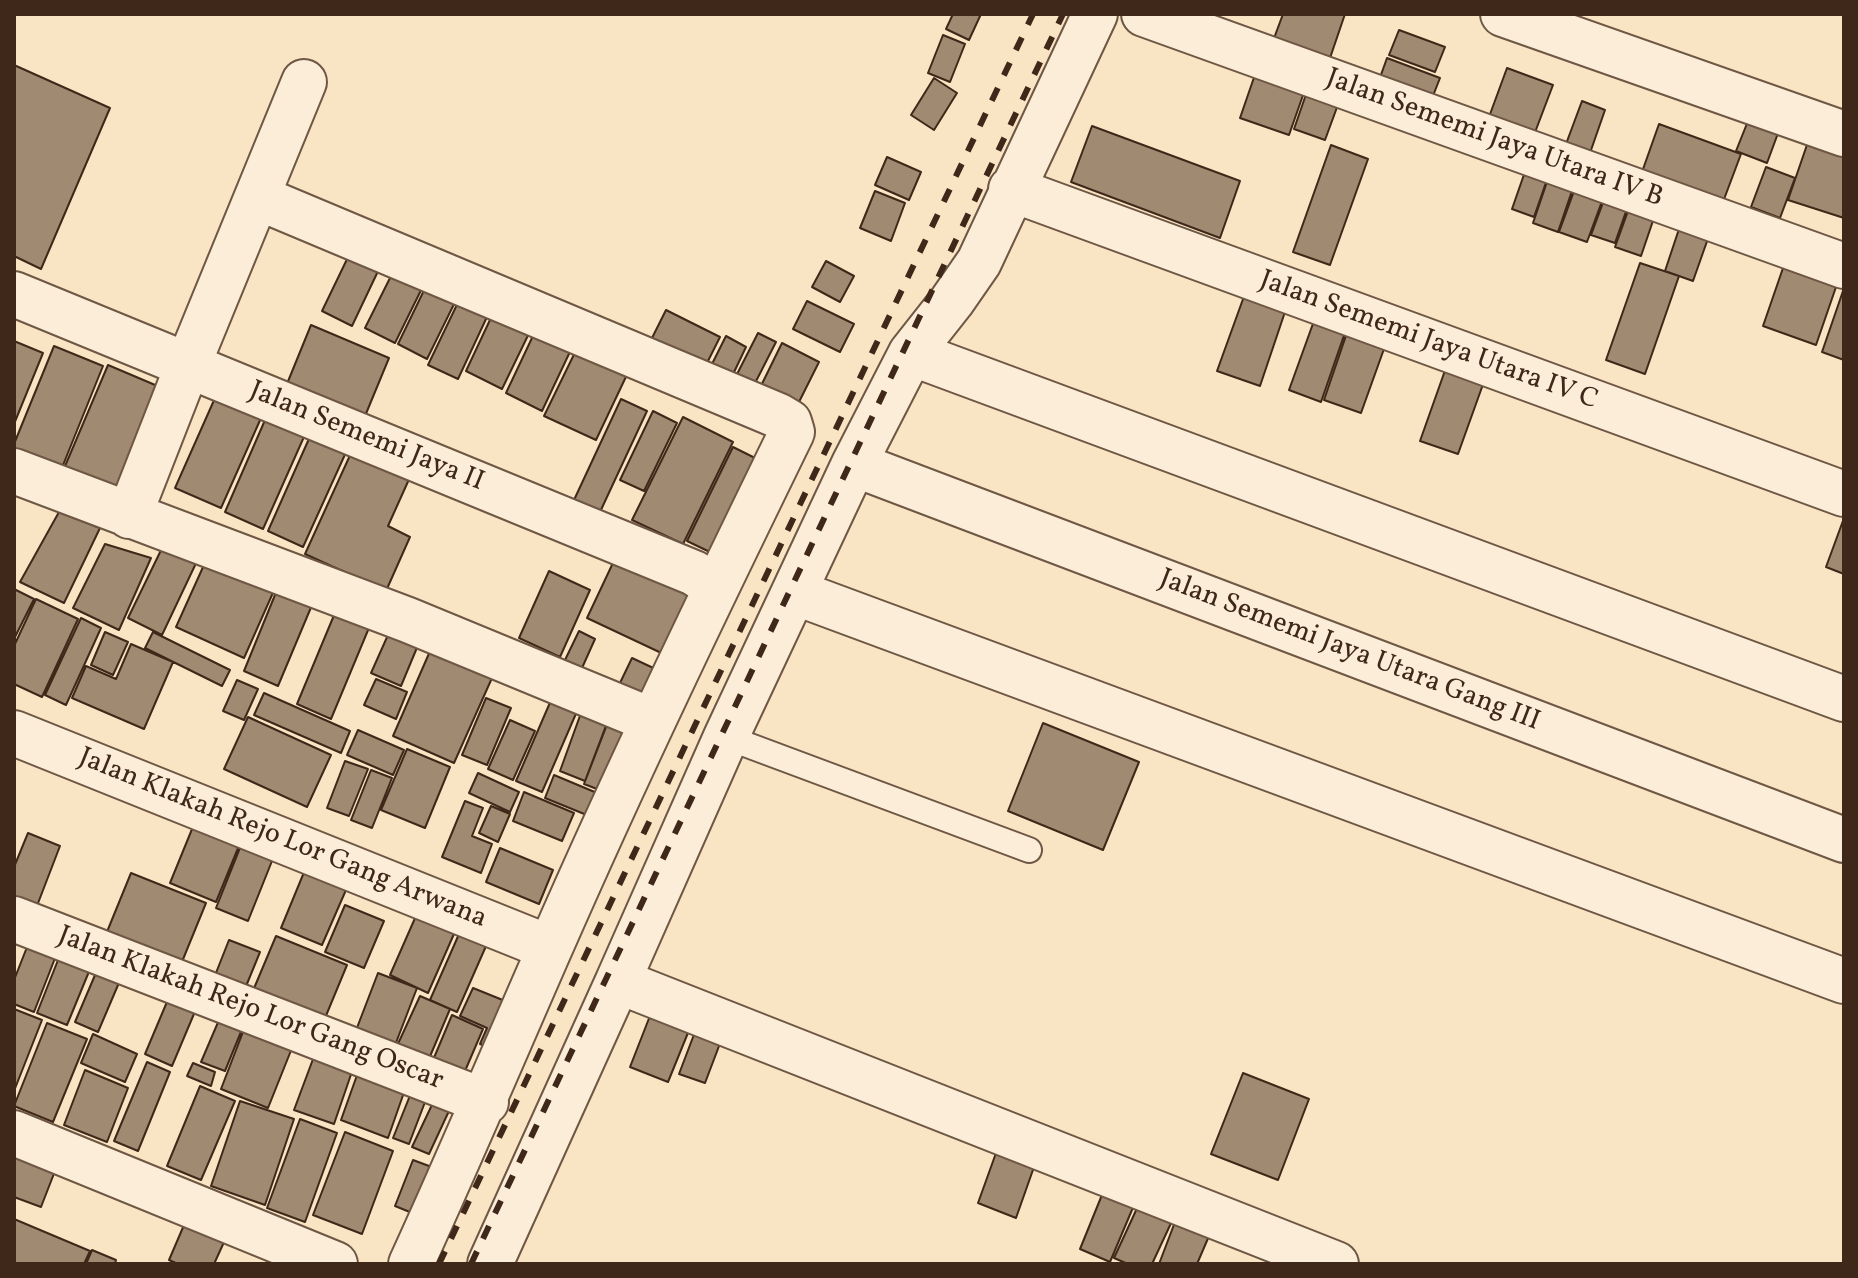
<!DOCTYPE html>
<html>
<head>
<meta charset="utf-8">
<style>
  body { margin:0 }
  #map { position:relative; width:1858px; height:1278px; overflow:hidden; background:#f9e4c3; font-family:Vollkorn,serif }
  canvas { display:block }
  .frame { position:absolute; inset:0; border:16px solid #3f2819; pointer-events:none }
</style>
</head>
<body>
<div id="map">
<canvas width="1858" height="1278"></canvas>
<div class="frame"></div>
</div>
<script>
const context = document.querySelector('canvas').getContext('2d');
context.lineJoin = 'round';
function paint(path, color) { context.fillStyle = color; context.fill(path, 'evenodd'); }
function stroke(path, color, width, dash) { context.strokeStyle = color; context.lineWidth = width; context.lineCap = dash ? 'butt' : 'round'; context.setLineDash(dash || []); context.stroke(path); }
function drawText(font, color, halo, rows, align = 'center') {
  context.font = font + ' Vollkorn,serif'; context.lineWidth = 7; context.setLineDash([]); context.textBaseline = 'middle'; context.strokeStyle = halo; context.fillStyle = color; for (const [text, x, y, turn = 0] of rows) {
    context.save(); context.translate(x, y); context.rotate((+turn || 0) * Math.PI / 180); context.textAlign = isNaN(turn) ? turn : align; if (halo) context.strokeText(text, 0, 0); context.fillText(text, 0, 0); context.restore();
  }
}
const building = new Path2D(`
  M953 14H981L969 40 946 29Z
  M1283 14H1345L1329 61 1273 41Z
  M1399 30 1445 47 1435 72 1389 55Z
  M943 35 965 44 950 82 928 73Z
  M1387 58 1440 78 1429 106 1377 86Z
  M1259 63 1308 81 1289 135 1240 118Z
  M14 65 110 108 41 269 14 256Z
  M1507 68 1553 85 1534 135 1489 117Z
  M934 78 957 93 934 130 911 115Z
  M1311 80 1343 91 1325 140 1294 129Z
  M1582 101 1605 110 1590 153 1566 144Z
  M1754 106 1784 117 1767 163 1736 151Z
  M1659 124 1741 154 1723 202 1642 172Z
  M1092 126 1240 181 1220 238 1071 182Z
  M1809 139 1844 151V218L1788 200Z
  M1331 145 1368 159 1330 265 1293 252Z
  M887 157 921 172 909 200 875 185Z
  M1528 163 1550 171 1534 217 1512 209Z
  M1766 167 1795 178 1780 218 1751 207Z
  M1550 173 1575 182 1558 232 1533 223Z
  M1577 183 1605 193 1587 242 1559 232Z
  M875 191 905 203 891 241 860 228Z
  M1607 192 1630 200 1615 243 1591 235Z
  M1632 200 1657 209 1641 256 1615 247Z
  M1682 220 1711 230 1693 281 1665 271Z
  M350 253 380 267 352 326 322 311Z
  M826 261 854 276 840 302 812 287Z
  M1640 263 1679 276 1645 374 1606 360Z
  M397 264 427 278 395 343 365 328Z
  M1783 268 1836 287 1816 345 1763 326Z
  M429 280 459 294 427 359 398 344Z
  M1247 288 1288 303 1260 386 1217 371Z
  M464 290 493 304 458 379 428 365Z
  M1843 291H1844V360L1822 352Z
  M807 301 854 324 840 352 793 329Z
  M497 305 534 323 502 389 466 371Z
  M1319 307 1350 318 1321 402 1289 390Z
  M666 310 720 337 698 381 644 354Z
  M540 321 576 339 542 411 506 393Z
  M1351 321 1389 335 1361 413 1324 400Z
  M311 325 389 358 358 433 280 401Z
  M758 333 776 342 750 393 732 384Z
  M726 336 746 347 725 391 704 380Z
  M582 338 633 362 596 440 544 416Z
  M14 341 43 353 14 424Z
  M782 343 819 362 793 414 756 396Z
  M54 346 103 366 55 485 14 469V444Z
  M1448 362 1486 376 1458 454 1420 441Z
  M108 365 174 393 123 513 57 485Z
  M219 389 265 409 221 508 175 488Z
  M621 399 647 411 600 512 574 500Z
  M272 404 311 421 263 529 225 512Z
  M653 411 677 423 644 491 620 480Z
  M683 417 733 442 683 544 632 520Z
  M316 423 352 439 303 547 268 531Z
  M357 440 415 466 388 526 410 537 386 591 305 554Z
  M733 447 759 460 714 554 687 541Z
  M59 512 100 528 64 603 20 582Z
  M1844 518V574L1826 567Z
  M165 542 198 559 162 635 128 618Z
  M105 544 151 558 119 630 73 608Z
  M620 548 704 588 672 658 587 618Z
  M208 556 276 586 244 658 176 627Z
  M549 571 590 590 560 657 519 638Z
  M14 589 34 599 14 639Z
  M277 590 312 605 278 686 244 671Z
  M36 599 78 619 42 697 14 684V646Z
  M337 608 371 623 331 719 297 704Z
  M81 618 101 628 66 705 45 695Z
  M392 626 421 638 401 686 371 673Z
  M579 631 595 639 582 668 565 660Z
  M105 632 128 642 113 675 91 665Z
  M153 632 230 670 222 686 145 648Z
  M434 642 496 669 454 763 393 736Z
  M131 644 173 662 144 729 72 698 86 666 116 679Z
  M632 658 664 673 652 700 619 685Z
  M376 679 407 692 396 719 364 705Z
  M237 680 258 689 244 720 223 711Z
  M264 693 350 731 341 753 254 715Z
  M486 698 511 708 487 765 462 755Z
  M552 698 578 709 542 792 516 781Z
  M581 713 607 723 585 781 560 771Z
  M248 717 331 755 307 807 224 769Z
  M510 720 535 731 513 780 488 769Z
  M608 722 641 734 618 797 584 784Z
  M1043 723 1139 762 1103 850 1008 811Z
  M358 730 404 750 393 775 347 755Z
  M407 749 450 767 425 828 381 810Z
  M345 761 368 769 349 816 327 808Z
  M371 770 392 778 372 828 351 820Z
  M478 773 519 792 510 812 469 793Z
  M554 775 609 798 599 820 545 798Z
  M524 792 574 813 562 841 513 821Z
  M465 801 483 808 472 836 492 844 481 873 442 857Z
  M491 806 510 814 498 842 479 833Z
  M199 812 245 831 216 902 170 883Z
  M28 833 60 846 30 924 14 917V867Z
  M246 833 278 846 248 921 216 908Z
  M500 848 553 870 539 904 486 882Z
  M307 865 349 883 322 945 281 928Z
  M131 873 206 903 177 974 102 944Z
  M423 900 461 918 428 993 390 975Z
  M345 905 384 921 364 968 325 952Z
  M463 925 490 937 457 1012 430 1000Z
  M276 936 347 965 318 1035 247 1005Z
  M31 937 59 948 34 1012 14 1004V980Z
  M229 940 260 952 240 1001 210 988Z
  M64 945 95 957 67 1025 37 1013Z
  M101 961 124 971 98 1032 75 1022Z
  M378 973 417 988 389 1061 350 1046Z
  M473 988 515 1005 496 1050 480 1044 487 1028 460 1016Z
  M172 990 199 1002 172 1066 145 1054Z
  M420 996 450 1009 423 1073 391 1059Z
  M655 1003 694 1018 668 1082 630 1067Z
  M14 1009 42 1020 14 1091Z
  M222 1013 245 1022 225 1071 201 1062Z
  M452 1015 483 1029 459 1085 428 1072Z
  M701 1016 727 1025 705 1083 679 1074Z
  M248 1019 296 1038 268 1108 221 1089Z
  M47 1023 87 1039 53 1122 14 1106Z
  M93 1034 137 1054 125 1082 81 1063Z
  M319 1043 357 1057 334 1124 294 1110Z
  M147 1062 170 1072 138 1151 114 1141Z
  M193 1063 215 1072 211 1086 187 1076Z
  M361 1064 408 1081 388 1138 341 1120Z
  M85 1070 128 1088 107 1142 64 1125Z
  M1243 1073 1309 1099 1278 1180 1211 1154Z
  M415 1083 430 1089 409 1144 393 1138Z
  M200 1086 235 1101 201 1180 167 1166Z
  M439 1090 455 1098 429 1154 412 1147Z
  M240 1101 294 1119 265 1205 211 1186Z
  M300 1119 337 1133 305 1222 267 1208Z
  M345 1132 393 1151 362 1234 313 1215Z
  M14 1134 62 1153 41 1207 14 1197Z
  M996 1153 1034 1167 1016 1218 978 1203Z
  M413 1160 445 1172 427 1219 395 1206Z
  M1106 1185 1137 1198 1110 1262 1080 1249Z
  M1145 1191 1179 1206 1152 1264H1128L1114 1258Z
  M190 1211 230 1229 214 1264H178L169 1260Z
  M14 1219 90 1251 84 1264H14Z
  M1175 1222 1209 1236 1197 1264H1159Z
  M92 1250 116 1260 115 1264H86Z`);
paint(building, '#a08a71');
stroke(building, '#3f2819', 2);
const service = new Path2D(`
  M726 737 1029 850`);
const minor = new Path2D(`
  M1095 14 979 262 952 301 911 353 854 464 726 737 618 981 1336 1264
  M1144 14 1844 266
  M1503 14 1844 134
  M1011 189 1844 494
  M257 197 779 416 789 422 792 432C709 602 626 774 550 948 504 1053 459 1159 411 1264
  M14 294 694 573 716 587
  M911 353 1844 699
  M854 464 1844 840
  M14 471 408 620 653 721
  M129 516 188 365 304 82
  M794 592 1844 981
  M14 733 550 948
  M14 919 486 1102
  M14 1133 335 1264
  M490 1264 618 981`);
stroke(service, '#6e5744', 28);
stroke(minor, '#6e5744', 48);
stroke(service, '#fbedd8', 24);
stroke(minor, '#fbedd8', 44);
stroke(new Path2D(`
  M439 1264 1033 14
  M471 1264 1063 14`), '#3f2819', 6, [14, 14]);
drawText('28px', '#3f2819', '#fbedd8', [
  ["Jalan Sememi Jaya Utara IV B",1494,140,20],
  ["Jalan Sememi Jaya Utara IV C",1428,342,20],
  ["Jalan Sememi Jaya II",366,438,22],
  ["Jalan Sememi Jaya Utara Gang III",1349,652,21],
  ["Jalan Klakah Rejo Lor Gang Arwana",282,840,22],
  ["Jalan Klakah Rejo Lor Gang Oscar",250,1010,21]
]);
</script>
</body>
</html>
